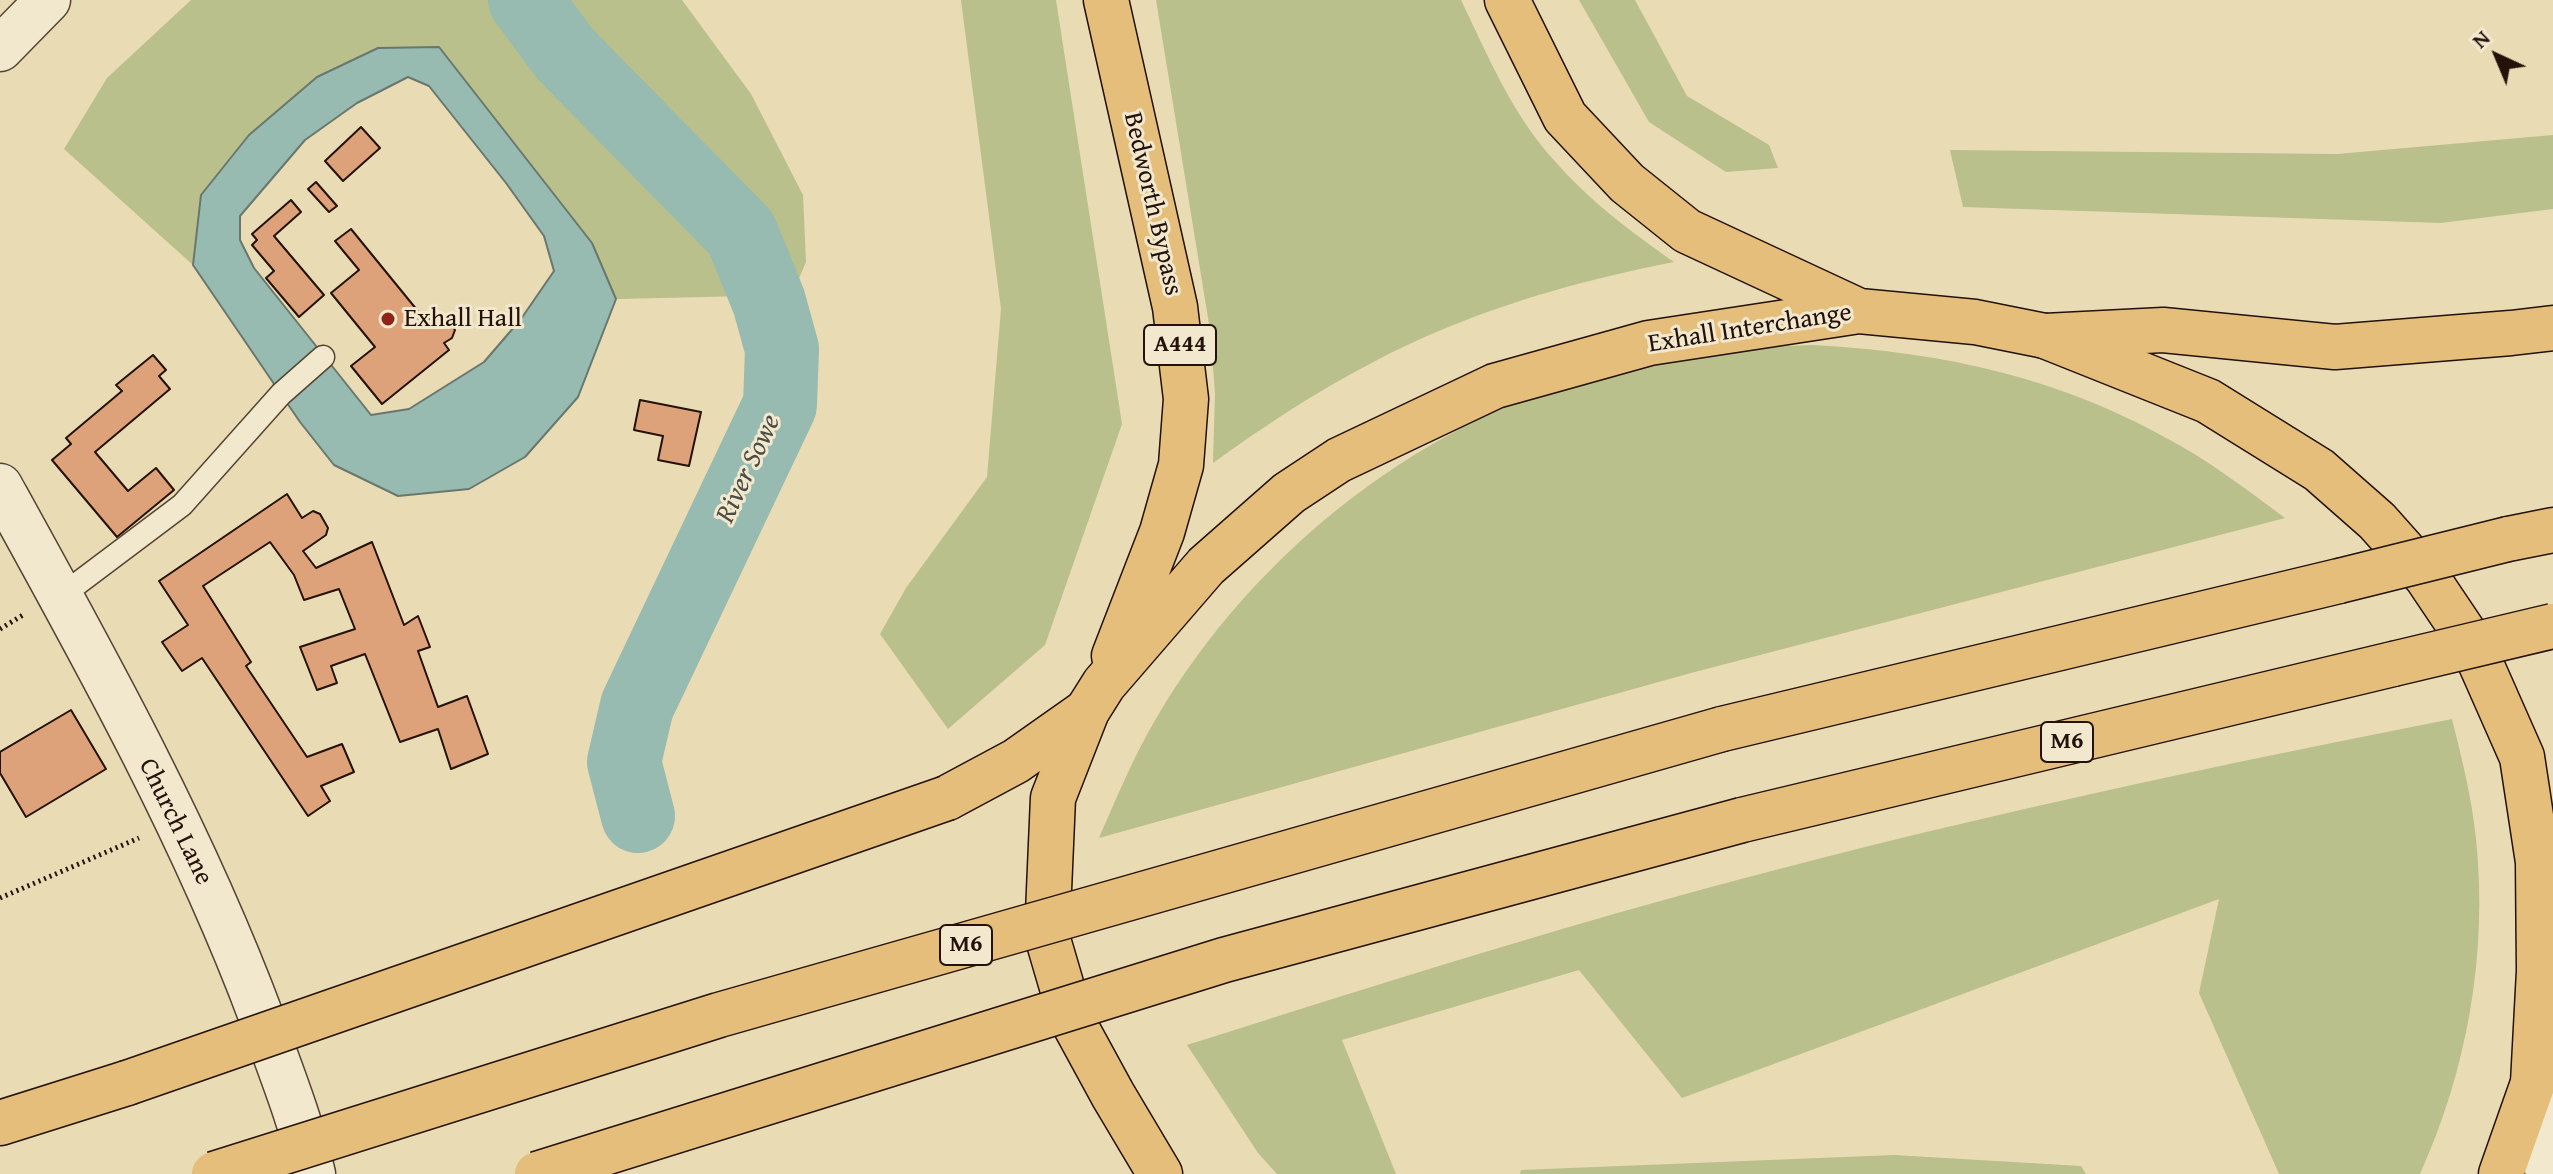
<!DOCTYPE html>
<html>
<head>
<meta charset="utf-8">
<style>
  body { margin:0 }
  #map { position:relative; width:2553px; height:1174px; overflow:hidden; background:#e9dbb4; font-family:"Gentium Book Plus",serif }
  canvas { display:block }
  .north { position:absolute; left:2457px; top:16px; width:80px; height:80px; -webkit-text-stroke:6px #f1e8ce; paint-order:stroke; rotate:316deg; font-size:22px; font-weight:700; line-height:32px; text-align:center; color:#23110a }
  .north::after { content:''; display:block; margin:auto; width:28px; height:36px; background:#23110a; clip-path:polygon(50% 0,100% 100%,50% 72%,0 100%) }
</style>
</head>
<body>
<div id="map">
<canvas width="2553" height="1174"></canvas>
<div class="north">N</div>
</div>
<script>
const context = document.querySelector('canvas').getContext('2d');
context.lineJoin = 'round';
function paint(path, color) { context.fillStyle = color; context.fill(path, 'evenodd'); }
function stroke(path, color, width, dash) { context.strokeStyle = color; context.lineWidth = width; context.lineCap = dash ? 'butt' : 'round'; context.setLineDash(dash || []); context.stroke(path); }
function drawText(font, color, halo, rows, align = 'center') {
  context.font = font + ' "Gentium Book Plus",serif'; context.lineWidth = 6; context.setLineDash([]); context.textBaseline = 'middle'; context.strokeStyle = halo; context.fillStyle = color; for (const [text, x, y, turn = 0] of rows) {
    context.save(); context.translate(x, y); context.rotate((+turn || 0) * Math.PI / 180); context.textAlign = isNaN(turn) ? turn : align; if (halo) context.strokeText(text, 0, 0); context.fillText(text, 0, 0); context.restore();
  }
}
paint(new Path2D(`
  M191 0H682L751 94 803 195 806 262 792 295 616 299 592 243 439 47 317 77 250 135 201 195 193 265 64 149 107 78Z
  M961 0H1056L1122 424 1045 645 948 729 880 634 906 588 987 477 1001 309Z
  M1156 0H1461C1487 54 1512 114 1553 159 1588 200 1630 231 1674 262 1592 278 1511 300 1434 333 1355 367 1282 413 1213 463L1215 393 1210 330Z
  M1579 0H1635L1687 96 1769 145 1778 168 1726 172 1649 122Z
  M2553 135V209L2441 223 1963 207 1950 150 2337 154Z
  M1812 345C1945 352 2063 378 2179 445 2216 466 2250 492 2285 518L1691 673 1099 838C1117 797 1134 755 1157 717 1257 548 1427 415 1620 368 1681 353 1749 347 1812 345Z
  M2452 719C2462 759 2472 799 2476 839 2488 954 2467 1070 2420 1174H2279L2199 993 2219 899 1682 1098 1579 970 1342 1040 1396 1174H1277L1258 1153 1187 1045C1329 1000 1471 955 1614 914 1890 835 2171 774 2452 719Z
  M1894 1155 2081 1166 2086 1174H1520L1521 1170Z`), '#b9c08b');
const water = new Path2D(`
  M439 47 592 243 616 299 578 397 525 457 469 489 398 496 334 465 300 422 193 265 201 195 249 135 317 77 378 48ZM408 77 429 86 506 183 544 236 554 271 521 319 484 362 409 409 371 415 254 268 240 240V216L305 140 357 103Z`);
paint(water, '#97bbb0');
stroke(water, '#69776e', 2);
stroke(new Path2D(`
  M525 0 565 54 741 233 769 302 782 349 780 405 637 706 624 762 638 816`), '#97bbb0', 74);
const building = new Path2D(`
  M361 127 380 148 343 181 325 161Z
  M316 182 337 206 329 212 308 189Z
  M291 200 301 212 274 236 324 295 299 317 266 278 274 271 252 245 257 240 252 234Z
  M351 229 426 321 434 315 444 316 455 330 452 338 444 343 449 350 382 404 351 366 375 347 331 293 359 270 335 241Z
  M153 355 166 370 159 376 170 389 95 452 128 491 156 468 174 490 117 537 52 460 71 444 66 438 122 391 116 385Z
  M640 400 701 412 689 466 658 460 663 436 634 430Z
  M287 494 302 518 313 511 320 514 328 528 326 535 303 551 316 568 372 542 404 625 418 616 430 647 418 651 438 707 467 696 488 754 451 769 438 729 400 742 365 654 331 666 337 683 317 690 300 647 355 629 339 589 304 600 294 575 270 542 203 586 251 662 246 666 307 757 342 744 354 772 321 786 330 801 308 816 202 658 182 671 162 642 188 625 159 581Z
  M71 710 106 769 26 817 0 773V752Z`);
paint(building, '#dea27a');
stroke(building, '#23110a', 2);
const service = new Path2D(`
  M61 596 182 505 281 394 323 357`);
const tertiary = new Path2D(`
  M0 49 48 0
  M0 486C95 658 193 834 262 1019 280 1069 301 1121 313 1174`);
const secondary = new Path2D(`
  M2531 1095 2548 1174`);
const trunk = new Path2D(`
  M1106 0 1175 307 1186 399 1181 465 1162 532 1114 656
  M1507 0 1565 117 1627 183 1687 231 1859 311
  M1160 1174 1113 1095 1071 1018 1047 936 1053 798 1087 711 1104 684 1206 566 1289 493 1339 460 1495 386 1649 343 1859 311 1975 322 2045 336 2208 401 2319 470 2377 521 2426 576 2473 646 2522 757 2538 862 2539 971 2533 1083 2501 1174`);
const motorway = new Path2D(`
  M2045 336 2163 330 2335 347 2511 333 2553 328
  M2508 539 2553 530
  M1722 729 2339 581
  M947 798 1016 761 1087 711
  M1742 820 2393 664
  M2533 1083 2553 1038
  M0 1123 127 1083`);
stroke(service, '#544434', 25);
stroke(tertiary, '#544434', 47);
stroke(secondary, '#23110a', 47);
stroke(trunk, '#23110a', 47);
stroke(motorway, '#23110a', 47);
stroke(new Path2D(`
  M0 629 23 615
  M0 898 139 838`), '#23110a', 5, [2, 4]);
stroke(service, '#f1e8ce', 22);
stroke(tertiary, '#f1e8ce', 44);
stroke(secondary, '#f1e8ce', 44);
stroke(trunk, '#e4be7a', 44);
stroke(motorway, '#e4be7a', 44);
const motorwayBridge = new Path2D(`
  M2339 581 2508 539
  M2393 664 2553 626
  M127 1083 947 798
  M214 1174 719 1015 1722 729
  M537 1174 1224 960 1742 820`);
stroke(motorwayBridge, '#23110a', 47, []);
stroke(motorwayBridge, '#e4be7a', 44);
for (const [x, y, r, color] of [
  [388,319,8,"#8f2418"]
]) { const dot = new Path2D(); dot.arc(x, y, r, 0, 2 * Math.PI); context.fillStyle = color; context.fill(dot); stroke(dot, '#f1e8ce', 3); }
for (const [x, y, w] of [
  [1180,345,72],
  [2067,742,52],
  [966,945,52]
]) { const box = new Path2D(); box.roundRect(x - w / 2, y - 20, w, 40, 6); context.fillStyle = '#f1e8ce'; context.fill(box); stroke(box, '#23110a', 2); }
drawText('bold 24px', '#23110a', null, [
  ["A444",1180,345],
  ["M6",2067,742],
  ["M6",966,945]
]);
drawText('26px', '#23110a', '#f1e8ce', [
  ["Bedworth Bypass",1152,204,77],
  ["Exhall Interchange",1750,329,-9],
  ["Church Lane",175,822,64]
]);
drawText('26px', '#23110a', '#f1e8ce', [
  ["Exhall Hall",404,319]
], 'left');
drawText('italic 28px', '#4c4c44', '#f1e8ce', [
  ["River Sowe",749,469,-65]
]);
</script>
</body>
</html>
